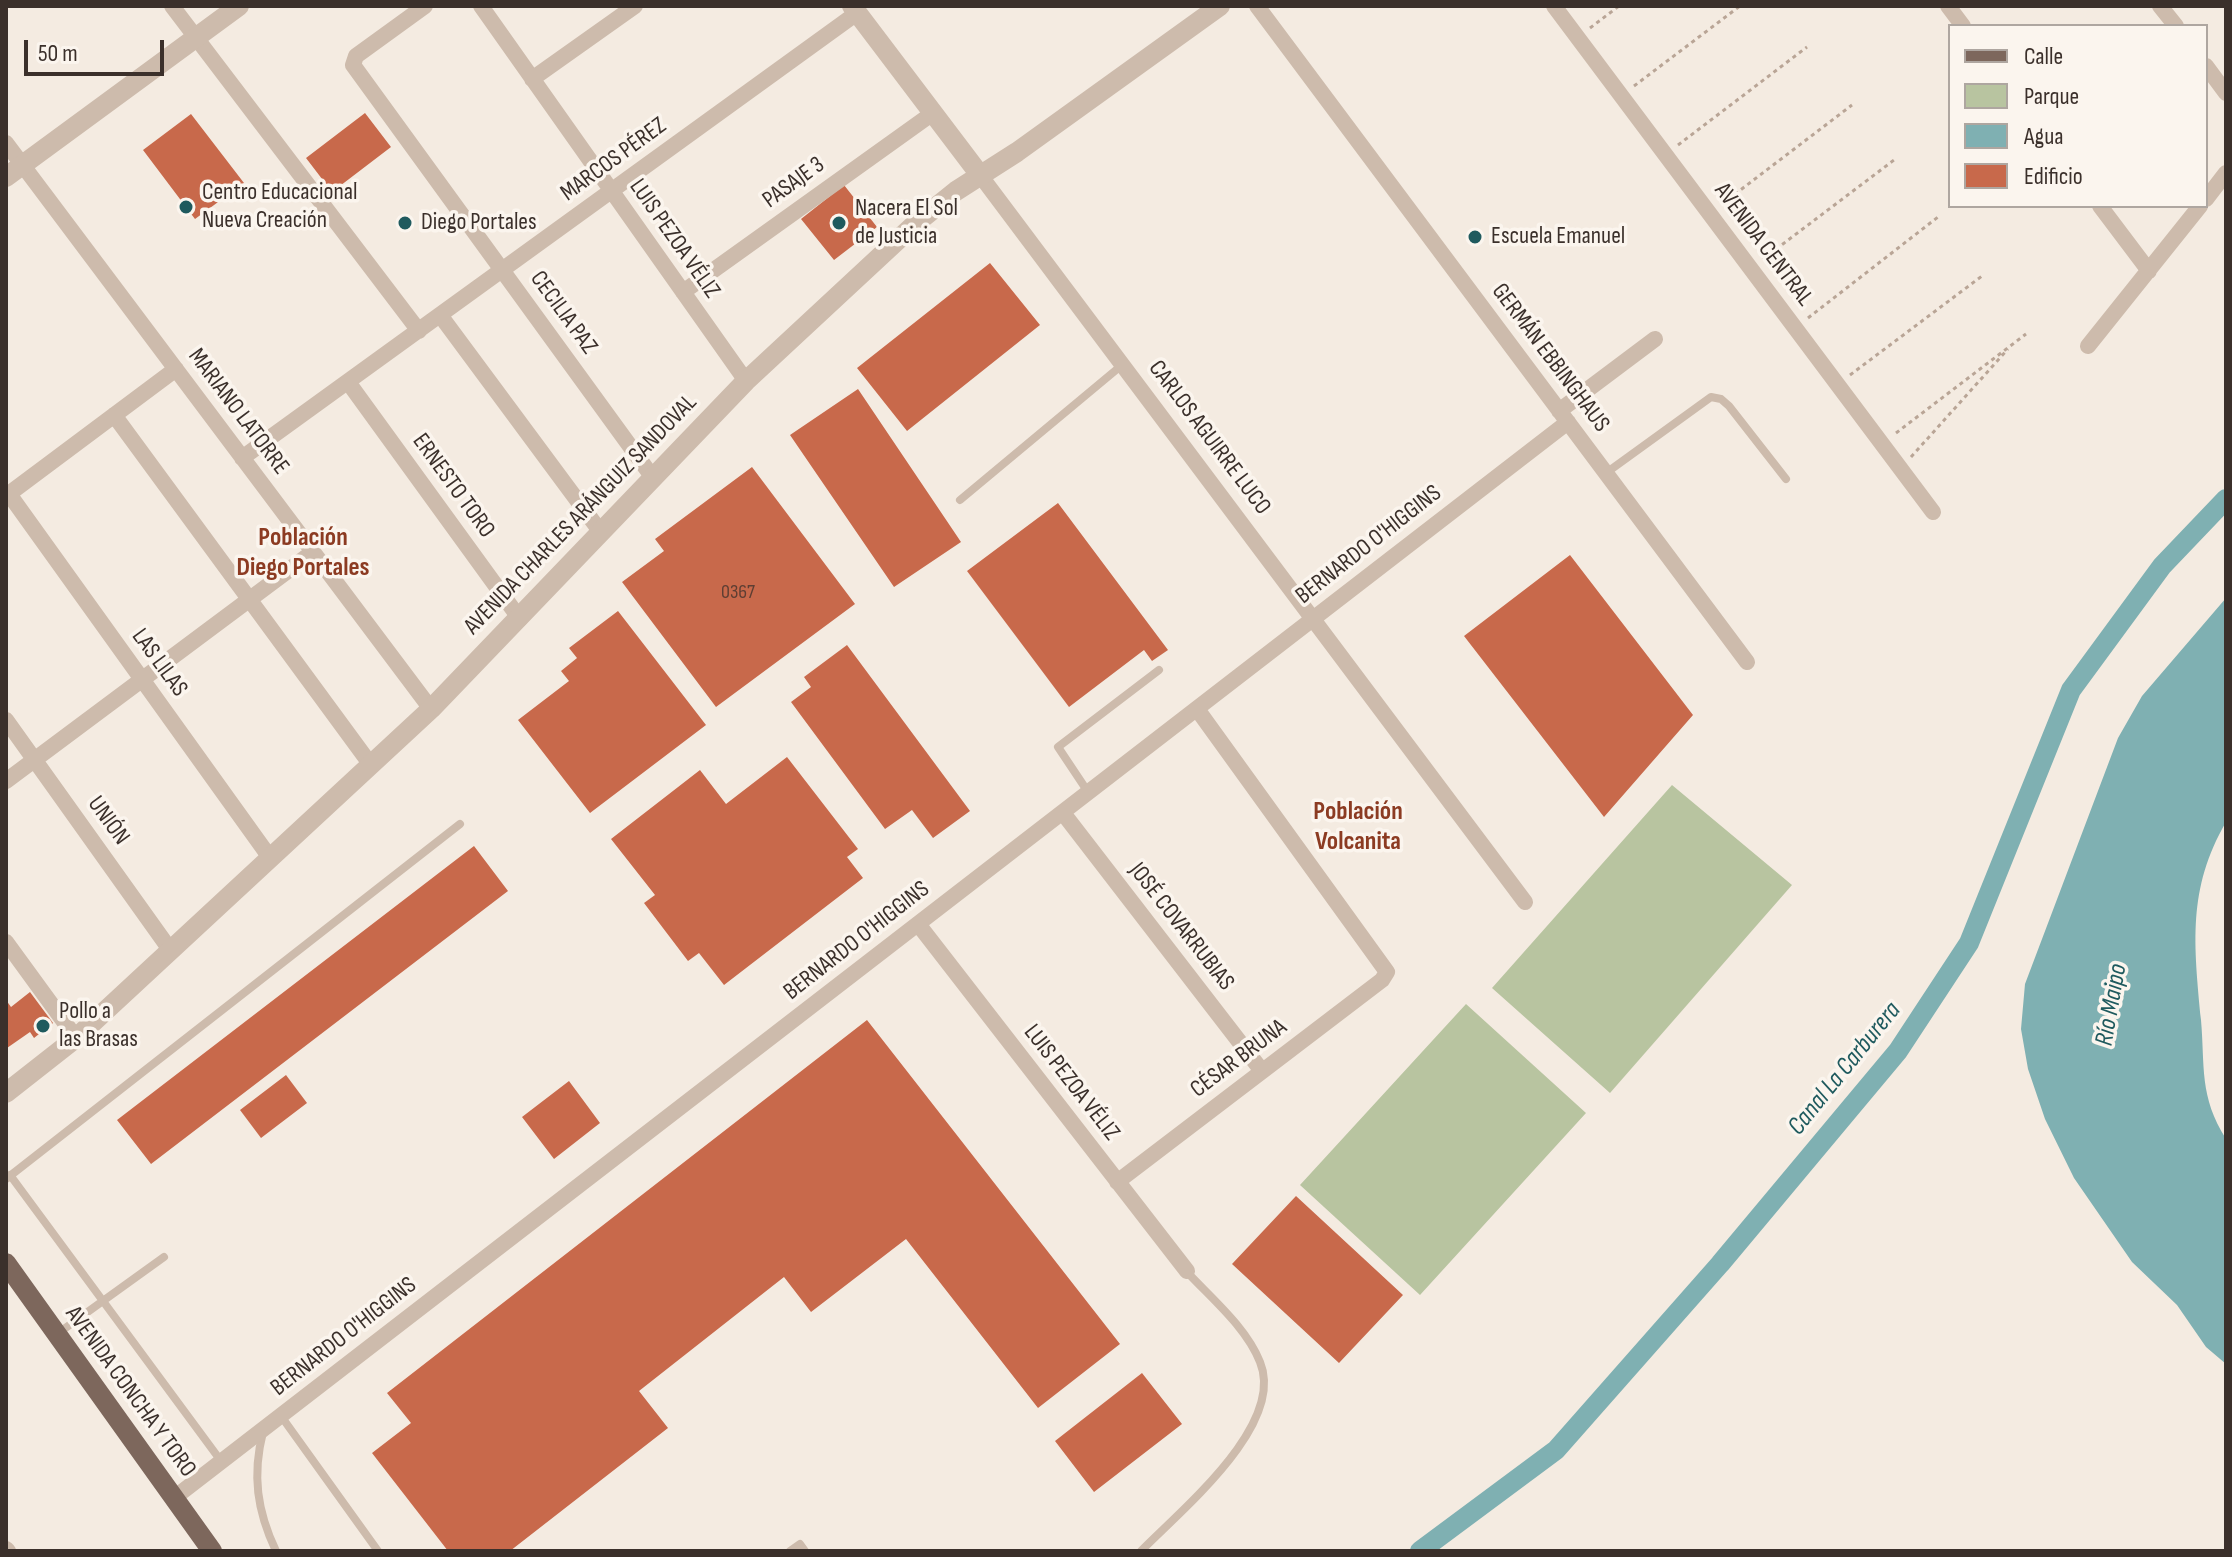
<!DOCTYPE html>
<html>
<head>
<meta charset="utf-8">
<style>
  body { margin:0 }
  #map { position:relative; width:2232px; height:1557px; overflow:hidden; background:#f4ebe1; font-family:"Sofia Sans Condensed",sans-serif }
  canvas { display:block }
  .frame { position:absolute; inset:0; border:8px solid #3b302b; pointer-events:none }
  .legend { position:absolute; left:1948px; top:24px; width:260px; height:184px; box-sizing:border-box; background:#fbf5ee; border:2px solid #aea6a0; margin:0; padding:10px 14px; list-style:none; font-size:24px; color:#3b302b }
  .legend li { display:flex; align-items:center; gap:16px; height:40px }
  .legend b { width:40px; border:2px solid #aea6a0 }
  .scale { position:absolute; left:24px; top:40px; width:140px; height:36px; box-sizing:border-box; border:4px solid #3b302b; border-top:0; padding-left:10px; font-size:24px; line-height:28px; white-space:nowrap; color:#3b302b; -webkit-text-stroke:6px #fbf5ee; paint-order:stroke }
</style>
</head>
<body>
<div id="map">
<canvas width="2232" height="1557"></canvas>
<div class="frame"></div>
<ul class="legend">
<li><b style="height:10px;background:#7d675c"></b>Calle</li>
<li><b style="height:22px;background:#b8c4a0"></b>Parque</li>
<li><b style="height:22px;background:#7fb0b2"></b>Agua</li>
<li><b style="height:22px;background:#c8694b"></b>Edificio</li>
</ul>
<div class="scale">50 m</div>
</div>
<script>
const context = document.querySelector('canvas').getContext('2d');
context.lineJoin = 'round';
function paint(path, color) { context.fillStyle = color; context.fill(path, 'evenodd'); }
function stroke(path, color, width, dash) { context.strokeStyle = color; context.lineWidth = width; context.lineCap = dash ? 'butt' : 'round'; context.setLineDash(dash || []); context.stroke(path); }
function drawText(font, color, halo, rows, align = 'center') {
  context.font = font + ' "Sofia Sans Condensed",sans-serif'; context.lineWidth = 7; context.setLineDash([]); context.textBaseline = 'middle'; context.strokeStyle = halo; context.fillStyle = color; for (const [text, x, y, turn = 0] of rows) {
    context.save(); context.translate(x, y); context.rotate((+turn || 0) * Math.PI / 180); context.textAlign = isNaN(turn) ? turn : align; if (halo) context.strokeText(text, 0, 0); context.fillText(text, 0, 0); context.restore();
  }
}
paint(new Path2D(`
  M1672 785 1792 885 1610 1093 1492 988Z
  M1466 1004 1586 1113 1420 1295 1300 1185Z`), '#b8c4a0');
paint(new Path2D(`
  M2226 598V822C2187 889 2194 945 2201 1020 2205 1067 2199 1096 2226 1139V1364L2206 1347 2177 1305 2132 1262 2074 1178 2045 1119 2028 1069 2021 1029 2025 984 2118 738 2142 696Z`), '#7fb0b2');
stroke(new Path2D(`
  M1420 1551 1556 1450 1720 1264 1898 1051 1969 943 2071 690 2162 566 2226 499`), '#7fb0b2', 20);
paint(new Path2D(`
  M365 113 391 147 332 192 306 158Z
  M191 114 244 183 195 219 143 150Z
  M844 185 877 227 834 260 801 219Z
  M990 263 1040 325 907 431 857 368Z
  M858 389 961 542 894 587 790 435Z
  M752 467 855 604 716 707 622 582 664 551 655 539Z
  M1058 503 1168 650 1152 661 1144 650 1069 707 967 571Z
  M1570 555 1693 715 1604 817 1464 636Z
  M618 611 706 725 590 813 518 720 569 681 561 671 577 658 569 648Z
  M847 645 970 811 933 838 912 810 885 829 791 702 811 687 804 677Z
  M787 757 858 849 847 857 863 878 724 985 699 953 688 961 644 903 655 895 611 839 700 770 726 804Z
  M474 846 508 891 151 1164 117 1120Z
  M30 992 53 1023 34 1038 30 1032 7 1048 6 1000 11 1007Z
  M867 1020 1120 1344 1038 1408 906 1239 811 1312 784 1277 639 1391 668 1428 510 1551H448L372 1453 411 1423 387 1393Z
  M286 1075 307 1103 261 1138 240 1110Z
  M569 1081 600 1123 554 1159 522 1117Z
  M1296 1196 1403 1295 1339 1363 1232 1264Z
  M1142 1373 1182 1424 1094 1492 1055 1441Z`), '#c8694b');
stroke(new Path2D(`
  M1590 28 1619 6
  M1634 86 1740 6
  M1678 145 1807 47
  M1722 204 1852 105
  M1763 259 1894 160
  M1808 318 1938 217
  M1850 375 1982 276
  M1896 433 2026 334
  M1911 457 2008 349`), '#b9a596', 3, [4, 4]);
stroke(new Path2D(`
  M1606 473 1711 397 1721 399 1729 406 1786 479
  M960 500 1122 365
  M1088 792 1058 747 1159 670
  M10 1175 221 1461
  M6 1179 460 824
  M57 1334 164 1257
  M281 1416 378 1551
  M263 1432C252 1475 257 1511 276 1551
  M790 1551 800 1544 805 1551
  M1141 1551C1181 1510 1286 1425 1260 1362 1246 1327 1212 1299 1187 1272`), '#cdbbac', 8);
stroke(new Path2D(`
  M172 6 419 331
  M425 6 356 56 353 65 651 475
  M481 6 746 381
  M1257 6 1747 662
  M1554 6 1933 512
  M1948 6 1963 26
  M2160 6 2176 26
  M2206 66 2226 93
  M532 79 635 6
  M6 143 431 709
  M980 175 1525 902
  M2206 199 2226 173
  M2100 206 2149 271
  M683 292 933 113
  M440 315 600 531
  M2088 346 2200 206
  M348 382 520 619
  M1559 411 1655 339
  M114 415 371 765
  M242 458 857 13
  M9 494 271 859
  M6 496 176 369
  M6 720 171 951
  M6 781 313 552
  M1063 813 1262 1071
  M918 924 1187 1271
  M6 942 76 1038
  M1117 1182 1382 980 1387 972 1197 709
  M174 1498 1568 422
  M6 1549 8 1551`), '#cdbbac', 16);
stroke(new Path2D(`
  M852 6 980 175
  M6 177 239 6
  M6 1093 76 1038 431 709 746 381 915 224 956 191 1017 152 1220 6`), '#cdbbac', 20);
stroke(new Path2D(`
  M6 1263 212 1551`), '#7d675c', 20);
for (const [x, y, r, color] of [
  [186,207,8,"#1f5a5e"],
  [405,223,8,"#1f5a5e"],
  [839,223,8,"#1f5a5e"],
  [1475,237,8,"#1f5a5e"],
  [43,1026,8,"#1f5a5e"]
]) { const dot = new Path2D(); dot.arc(x, y, r, 0, 2 * Math.PI); context.fillStyle = color; context.fill(dot); stroke(dot, '#fbf5ee', 3); }
drawText('20px', '#5e3e33', null, [
  ["0367",738,593]
]);
drawText('24px', '#3b302b', '#fbf5ee', [
  ["MARCOS PÉREZ",614,160,-36],
  ["PASAJE 3",794,183,-36],
  ["LUIS PEZOA VÉLIZ",674,239,55],
  ["AVENIDA CENTRAL",1763,245,53],
  ["CECILIA PAZ",563,313,54],
  ["GERMÁN EBBINGHAUS",1550,358,53],
  ["MARIANO LATORRE",238,412,53],
  ["CARLOS AGUIRRE LUCO",1209,438,53],
  ["ERNESTO TORO",453,486,54],
  ["AVENIDA CHARLES ARÁNGUIZ SANDOVAL",581,515,-46],
  ["BERNARDO O'HIGGINS",1369,545,-38],
  ["LAS LILAS",159,663,54],
  ["UNIÓN",108,821,54],
  ["JOSÉ COVARRUBIAS",1181,927,52],
  ["BERNARDO O'HIGGINS",857,941,-38],
  ["CÉSAR BRUNA",1239,1059,-37],
  ["LUIS PEZOA VÉLIZ",1071,1083,52],
  ["BERNARDO O'HIGGINS",344,1337,-38],
  ["AVENIDA CONCHA Y TORO",130,1392,54]
]);
drawText('24px', '#3b302b', '#fbf5ee', [
  ["Centro Educacional",202,193],
  ["Nueva Creación",202,221],
  ["Nacera El Sol",855,209],
  ["de Justicia",855,237],
  ["Diego Portales",421,223],
  ["Escuela Emanuel",1491,237],
  ["Pollo a",59,1012],
  ["las Brasas",59,1040]
], 'left');
drawText('bold 26px', '#8c3b22', '#fbf5ee', [
  ["Población",303,538],
  ["Diego Portales",303,568],
  ["Población",1358,812],
  ["Volcanita",1358,842]
]);
drawText('italic 26px', '#1f5a5e', '#fbf5ee', [
  ["Río Maipo",2112,1005,-80],
  ["Canal La Carburera",1845,1069,-51]
]);
</script>
</body>
</html>
